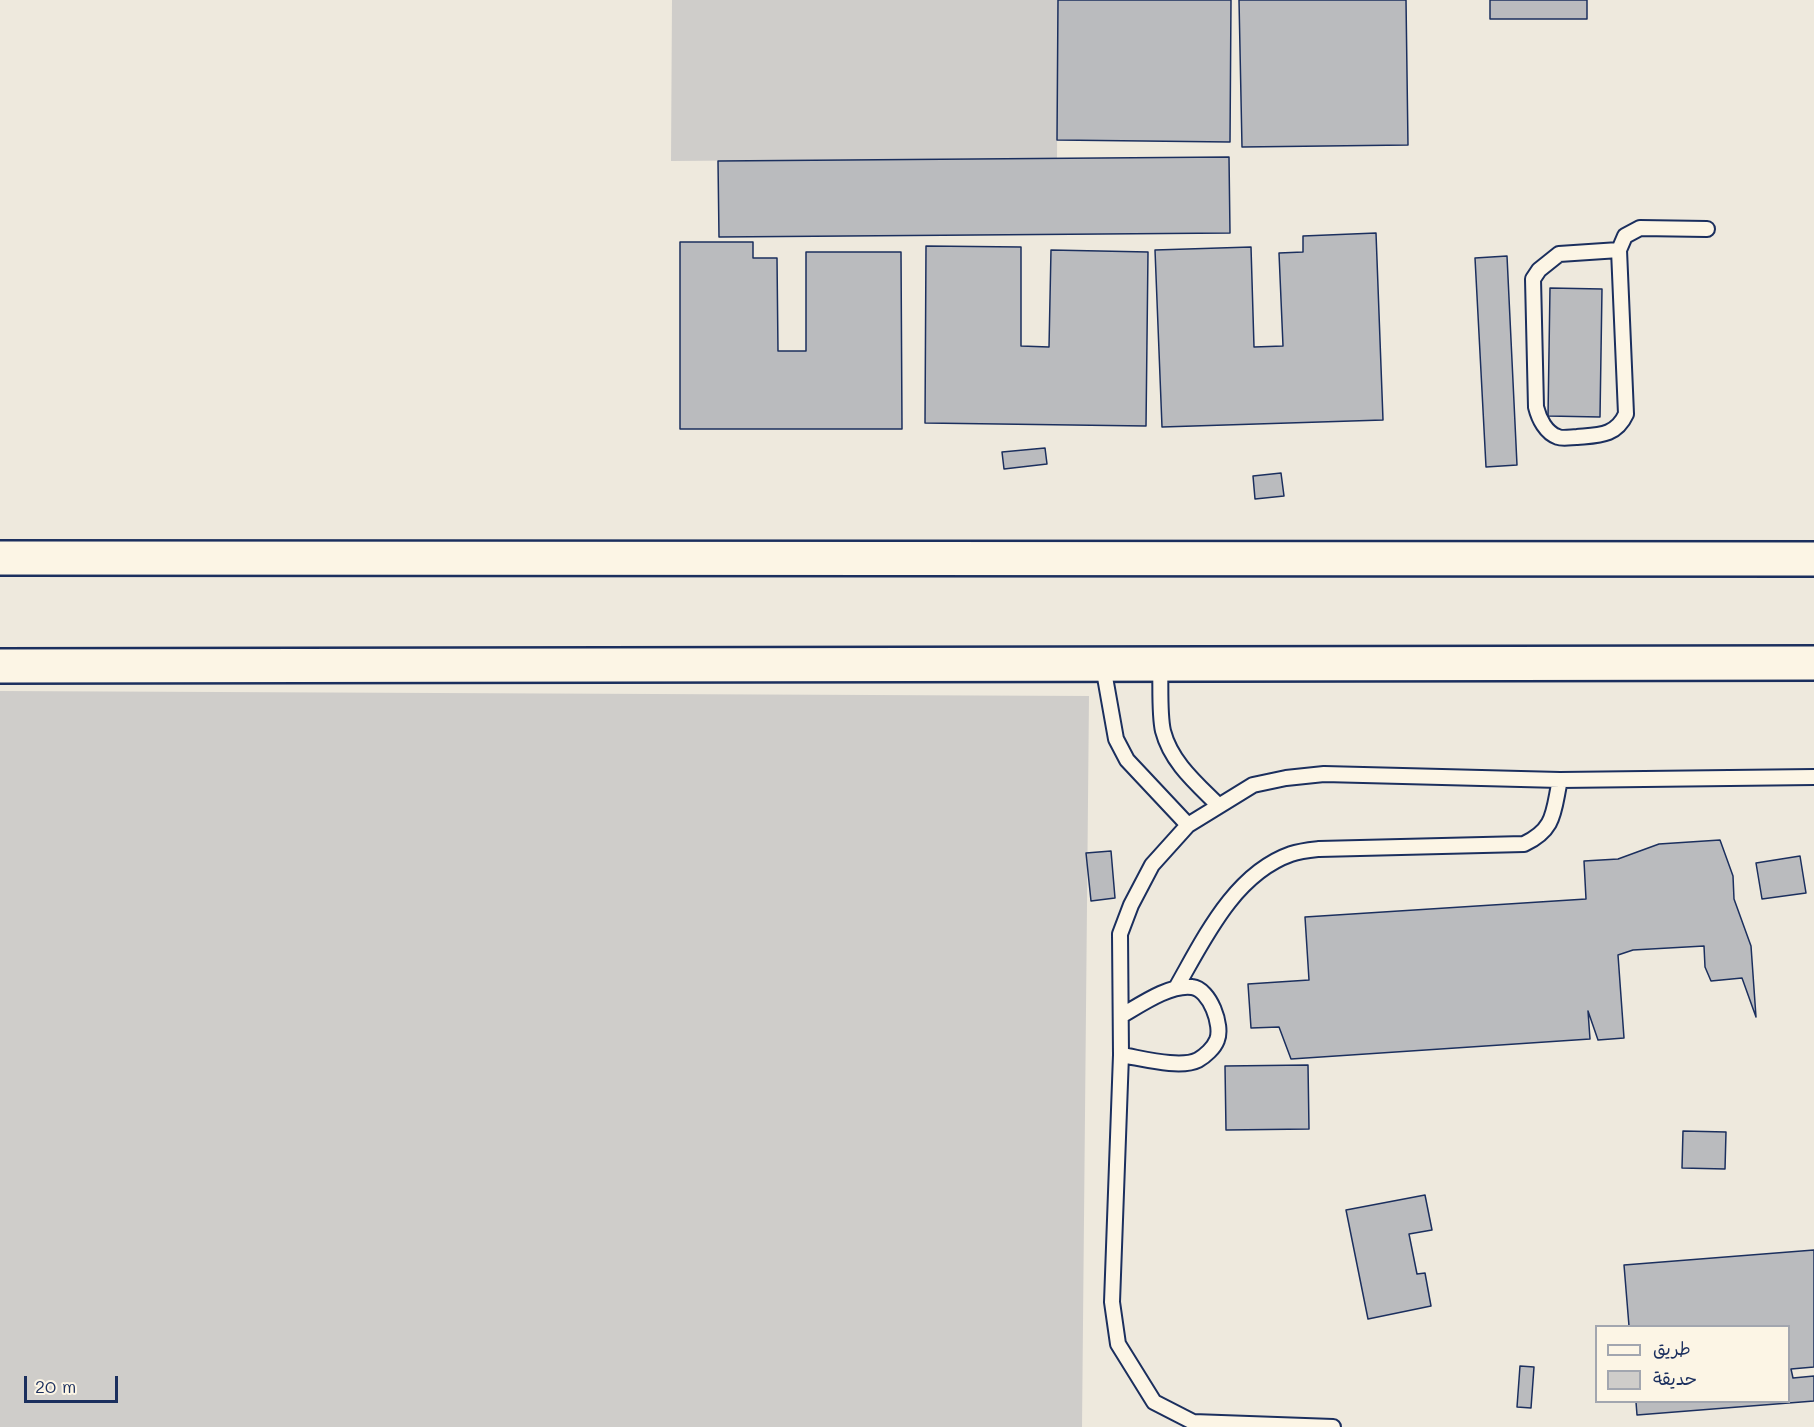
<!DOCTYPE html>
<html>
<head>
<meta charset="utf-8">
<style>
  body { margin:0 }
  #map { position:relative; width:1814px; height:1427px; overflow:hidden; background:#eee9dd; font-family:Mali,"Playpen Sans Arabic",sans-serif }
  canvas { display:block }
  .legend { position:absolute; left:1595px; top:1325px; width:195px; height:78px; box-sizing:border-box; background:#fcf5e5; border:2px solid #a2a6af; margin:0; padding:8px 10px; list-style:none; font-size:18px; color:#1b2f5e }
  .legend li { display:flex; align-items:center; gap:12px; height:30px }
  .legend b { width:30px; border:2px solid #a2a6af }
  .scale { position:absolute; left:24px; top:1376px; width:94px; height:27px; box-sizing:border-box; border:3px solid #1b2f5e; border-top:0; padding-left:8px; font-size:18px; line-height:21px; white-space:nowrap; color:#1b2f5e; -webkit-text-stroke:4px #fcf5e5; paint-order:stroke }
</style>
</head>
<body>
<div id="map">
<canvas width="1814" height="1427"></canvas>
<ul class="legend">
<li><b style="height:8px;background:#fcf5e5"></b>طريق</li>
<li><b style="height:16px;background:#cfcdca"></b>حديقة</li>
</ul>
<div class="scale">20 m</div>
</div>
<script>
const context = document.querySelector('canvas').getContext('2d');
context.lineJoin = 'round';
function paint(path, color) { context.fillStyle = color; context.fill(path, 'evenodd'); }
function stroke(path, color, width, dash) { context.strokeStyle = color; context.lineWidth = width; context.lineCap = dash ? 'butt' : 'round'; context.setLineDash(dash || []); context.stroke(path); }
paint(new Path2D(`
  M672 0H1058L1057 158 671 161Z
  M0 691 1089 696 1082 1427H0Z`), '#cfcdca');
const building = new Path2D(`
  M1058 0H1231L1230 142 1057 140Z
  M1239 0H1406L1408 145 1242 147Z
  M1490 0H1587V19H1490Z
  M1229 157 1230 233 719 237 718 161Z
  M1376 233 1383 420 1162 427 1155 250 1251 247 1254 347 1283 346 1279 253 1303 252V236Z
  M680 242H753V258H777L778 351H806V252H901L902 429H680Z
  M926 246 1021 247V346L1049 347 1051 250 1148 252 1146 426 925 423Z
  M1507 256 1517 465 1486 467 1475 258Z
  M1550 288 1602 289 1600 417 1548 416Z
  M1045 448 1047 464 1004 469 1002 452Z
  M1281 473 1284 496 1255 499 1253 476Z
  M1720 840 1733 876 1734 899 1751 946 1756 1017 1742 978 1711 981 1705 967 1704 946 1633 950 1618 955 1624 1038 1598 1040 1588 1011 1590 1039 1291 1059 1279 1027 1251 1028 1248 984 1309 980 1305 917 1586 899 1584 861 1618 859 1659 844Z
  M1111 851 1115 898 1091 901 1086 853Z
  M1800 856 1806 893 1762 899 1756 863Z
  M1308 1065 1309 1129 1226 1130 1225 1066Z
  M1683 1131 1726 1132 1725 1169 1682 1168Z
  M1425 1195 1432 1230 1409 1234 1417 1274 1425 1273 1431 1306 1368 1319 1346 1210Z
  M1814 1250V1367L1791 1369 1793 1378 1814 1376V1401L1637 1415 1636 1402H1788V1326H1629L1624 1265Z
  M1520 1366 1534 1367 1531 1408 1517 1407Z`);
paint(building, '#babbbe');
stroke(building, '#1b2f5e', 1.5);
const lane = new Path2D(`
  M1619 250 1559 254 1539 270 1533 279 1536 407C1539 419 1546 433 1558 437 1563 439 1572 437 1577 437 1599 435 1616 436 1626 414L1619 250 1625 236 1640 228 1707 229
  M1160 665C1161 683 1159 714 1163 731 1171 762 1196 783 1218 805
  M1103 666 1116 739 1127 760 1188 825
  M1176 988C1204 939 1234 874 1291 854 1300 851 1310 850 1319 849L1524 844C1556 829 1553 811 1560 780
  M1121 1016C1140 1005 1170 984 1192 987 1210 989 1223 1026 1217 1040 1214 1048 1205 1056 1198 1060 1180 1069 1141 1058 1121 1055
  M1333 1427 1193 1422 1154 1402 1118 1344 1112 1302 1121 1055 1120 934 1131 905 1152 865 1188 825 1253 785 1286 778 1324 774 1560 780 1814 777`);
const secondary = new Path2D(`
  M0 558 1814 559
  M0 666 1814 663`);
stroke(lane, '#1b2f5e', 18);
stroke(secondary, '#1b2f5e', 38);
stroke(lane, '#fcf5e5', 14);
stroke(secondary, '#fcf5e5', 33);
</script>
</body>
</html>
